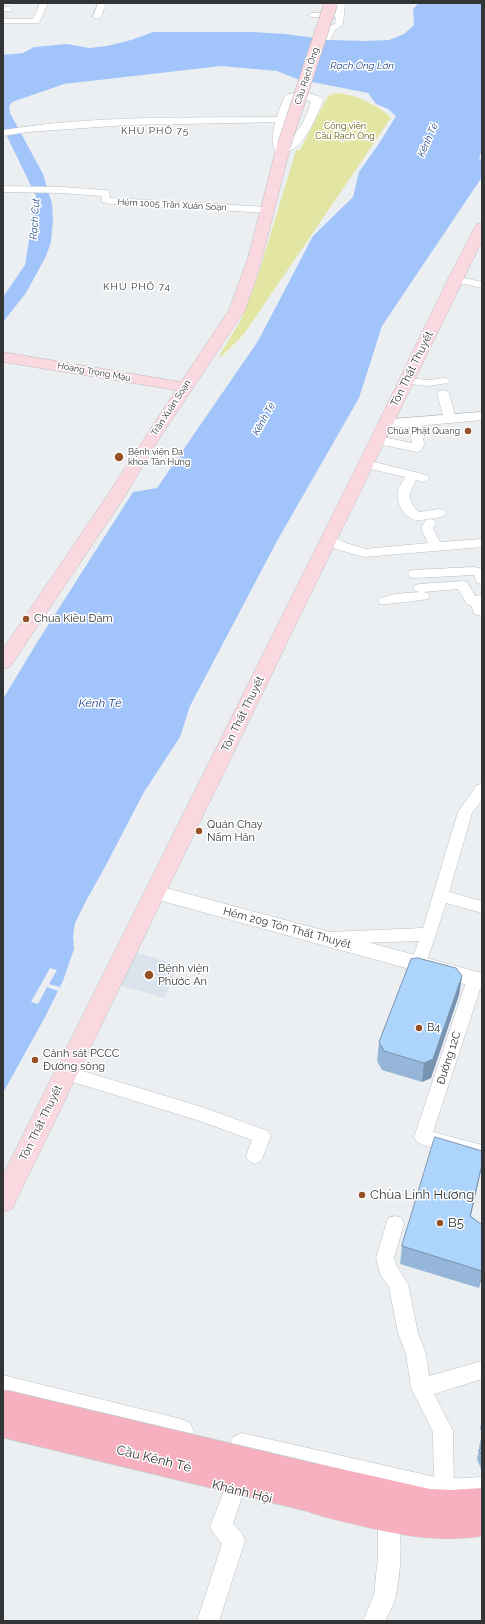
<!DOCTYPE html>
<html>
<head>
<meta charset="utf-8">
<style>
  body { margin:0 }
  #map { position:relative; width:485px; height:1624px; overflow:hidden; background:#eceff2; font-family:Raleway,sans-serif }
  canvas { display:block }
  .frame { position:absolute; inset:0; border:4px solid #333435; pointer-events:none }
</style>
</head>
<body>
<div id="map">
<canvas width="485" height="1624"></canvas>
<div class="frame"></div>
</div>
<script>
const context = document.querySelector('canvas').getContext('2d');
context.lineJoin = 'round';
function paint(path, color) { context.fillStyle = color; context.fill(path, 'evenodd'); }
function stroke(path, color, width, dash) { context.strokeStyle = color; context.lineWidth = width; context.lineCap = dash ? 'butt' : 'round'; context.setLineDash(dash || []); context.stroke(path); }
function drawText(font, color, halo, rows, align = 'center') {
  context.font = font + ' Raleway,sans-serif'; context.lineWidth = 3; context.setLineDash([]); context.textBaseline = 'middle'; context.strokeStyle = halo; context.fillStyle = color; for (const [text, x, y, turn = 0] of rows) {
    context.save(); context.translate(x, y); context.rotate((+turn || 0) * Math.PI / 180); context.textAlign = isNaN(turn) ? turn : align; if (halo) context.strokeText(text, 0, 0); context.fillText(text, 0, 0); context.restore();
  }
}
paint(new Path2D(`
  M135 952 178 965 165 998 118 985Z`), '#dbe3ec');
paint(new Path2D(`
  M335 93C352 93 379 105 391 118L244 334 222 356H219L241 320 257 279 296 150H300L328 96Z`), '#e3e6a3');
paint(new Path2D(`
  M419 3H482V149L479 159 482 160V177L382 326 359 398 277 541 190 706 180 737 144 792 106 865 86 901 75 923 73 936 74 949 63 981 45 1017 3 1093V699L38 641 133 492 157 488 258 341 313 236 353 197 359 172 380 142 396 116 388 109 376 104 368 93 297 79 277 71 221 66 64 84 12 102 9 107 10 113 43 174 52 204 53 220 51 242 46 256 26 293 3 322V297L25 265 36 196 3 128V55L23 53 34 47 67 44 89 48 107 46 131 40 153 32H253L286 34 330 40 366 41 389 40 404 34 414 25 413 9Z`), '#a1c4fb');
paint(new Path2D(`
  M50 968 57 970 49 984 60 987 58 991 47 987 38 1004 31 1002Z`), '#eceff2');
const minor = new Path2D(`
  M40 3H48L39 23H3V19H33Z
  M98 3H106L101 17 97 19 93 17Z
  M337 3H345L343 25 335 30 330 40H324L323 38 328 26 335 24 336 17H312L308 15 312 13H336Z
  M3 7H11L12 9 11 11H3Z
  M282 117 285 118 287 120 285 122 127 125 27 132 3 136V130C95 115 189 118 282 117Z
  M3 186 62 187 106 190 109 191 110 198H112L268 207 273 210 268 213 112 204 102 202 101 196 62 193 3 192Z
  M455 276 482 282V288L451 281 450 279 451 277Z
  M406 378 429 380 444 378 448 379 450 381 448 383 429 386 402 383 400 381 402 379Z
  M443 390 447 391 449 393 456 419 454 421H446L444 419 437 393 439 391Z
  M415 418 419 420 421 422 424 444 421 451 417 452 378 444 374 443 372 440 374 437 378 436 412 443 409 422 411 420Z
  M366 460 427 475 429 478 427 481 423 482 416 480C409 494 406 500 419 512L440 509 444 510 446 513 444 516C436 518 425 520 416 520 405 519 395 502 398 491 399 486 403 482 405 477L362 467 360 464 362 461Z
  M430 519 434 520 436 523 433 528 440 542 482 539V547L364 557 336 549 323 539 325 536 329 535 346 543 365 549 428 543 421 528 426 520Z
  M474 567 482 569V584L477 583 474 575 414 578 409 577 408 574 409 571 414 570Z
  M462 581 467 582 475 596 482 595V616L474 614 471 605 467 604 458 589 423 592 428 593 430 596 428 599C422 600 384 605 380 604L378 601 380 598 395 594 420 592 415 591 413 588 415 585 420 584Z
  M482 784V800L472 813 449 892 482 901V913L446 903 426 964 424 969 418 970 412 969 410 964 419 941 330 944 324 942 322 938 324 934 330 932 423 928 458 812 477 785Z
  M475 973 481 974 482 983 433 1132 482 1145V1161L423 1145 417 1142 414 1137 467 979 469 974Z
  M66 1066 202 1107 268 1131 271 1136 261 1161 255 1164 249 1161 246 1156 252 1140 200 1121 60 1078 57 1073 60 1068Z
  M395 1216 402 1218 404 1224 394 1258 397 1267 408 1284 418 1333 426 1354 429 1376 482 1361V1379L434 1394 453 1431 454 1492 451 1499 444 1502 437 1499 434 1492 433 1432 411 1388 406 1354 398 1333 389 1287 381 1276 376 1258 388 1218Z
  M234 1480 241 1483 244 1490 233 1524 242 1533 245 1541 219 1621H197L222 1544 214 1534 210 1527 227 1483Z
  M389 1516 396 1520C404 1538 400 1575 396 1595 394 1604 389 1613 385 1621H363L374 1595 378 1557V1527L382 1520Z`);
const tertiary = new Path2D(`
  M296 92 307 93 321 97 323 99 322 104C313 122 307 144 287 152L286 156H278C266 138 278 115 284 97L286 95ZM295 99 311 101C308 116 297 136 284 144L286 126Z
  M482 412V420L406 427 381 426 379 423 381 420Z
  M155 885 482 973V989L148 897 145 892 148 887Z
  M3 1375 181 1419 190 1423 194 1432 190 1441 181 1445 3 1399Z
  M242 1433 444 1479 482 1477V1503L444 1505 242 1459 233 1455 229 1446 233 1437Z`);
const secondary = new Path2D(`
  M284 141 289 142 291 145 262 258 256 279 245 310 159 439 123 499 10 667 3 669V649L105 499 176 390 3 362V352L181 382 229 310 248 258 277 145 279 142Z
  M482 223V241L12 1209 3 1212V1175L370 440 448 279 475 227 477 224Z`);
const primary = new Path2D(`
  M315 1463 430 1489 450 1490 482 1488V1536C438 1543 397 1535 354 1524 335 1520 316 1515 298 1508L294 1497 298 1486 303 1484 300 1478 304 1467Z`);
stroke(minor, '#babec1', 1);
stroke(tertiary, '#babec1', 1);
stroke(secondary, '#babec1', 1);
stroke(primary, '#cacaca', 1);
paint(minor, '#fff');
paint(tertiary, '#fff');
paint(secondary, '#fad8df');
paint(primary, '#f6b0bf');
const secondaryBridge = new Path2D(`
  M284 145 331 3`);
const primaryBridge = new Path2D(`
  M3 1404 315 1478
  M3 1423 309 1497`);
stroke(secondaryBridge, '#babec1', 14, []);
stroke(primaryBridge, '#cacaca', 30, []);
stroke(secondaryBridge, '#fad8df', 13);
stroke(primaryBridge, '#f6b0bf', 28);
paint(new Path2D(`
  M462 976 459 995 431 1078 422 1082 382 1070 377 1061 379 1042Z
  M471 1216 482 1225V1276L479 1288 400 1264 402 1246Z
  M482 1420V1433L480 1428Z
  M481 1438H482V1471L477 1459 479 1450H480L479 1447Z`), '#95b6d8');
paint(new Path2D(`
  M462 976 459 995 431 1078 422 1082 424 1063Z
  M482 1164V1166L467 1233 470 1216Z
  M482 1271V1276L479 1288Z`), '#7994b0');
const building = new Path2D(`
  M418 958 456 968 462 976 433 1059 424 1063 384 1051 379 1042 411 959Z
  M435 1137 482 1151V1164L470 1216 482 1225V1271L402 1246Z
  M482 1449V1456L479 1450Z`);
paint(building, '#add4fb');
stroke(building, '#7994b0', 1);
for (const [x, y, r, color] of [
  [468,431,4,"#955025"],
  [119,457,5,"#955025"],
  [26,619,4,"#955025"],
  [199,831,4,"#955025"],
  [149,975,5,"#955025"],
  [419,1028,4,"#955025"],
  [35,1060,4,"#955025"],
  [362,1195,4,"#955025"],
  [440,1223,4,"#955025"]
]) { const dot = new Path2D(); dot.arc(x, y, r, 0, 2 * Math.PI); context.fillStyle = color; context.fill(dot); stroke(dot, '#fff', 1.5); }
drawText('9px', '#333435', '#fff', [
  ["Cầu Rạch Ông",307,76,-72],
  ["Hẻm 1005 Trần Xuân Soạn",172,205,3],
  ["Hoàng Trọng Mậu",94,372,10],
  ["Trần Xuân Soạn",171,408,-57]
]);
drawText('9px', '#595a0c', '#fff', [
  ["Công viên",345,126],
  ["Cầu Rạch Ông",345,136]
]);
drawText('9px', '#333435', '#fff', [
  ["Chùa Phật Quang",460,431],
  ["Bệnh viện Đa",128,452,"left"],
  ["khoa Tân Hưng",128,462,"left"]
], 'right');
drawText('italic 10px', '#1b4383', '#fff', [
  ["Rạch Ông Lớn",362,66],
  ["Kênh Tẻ",428,140,-66],
  ["Rạch Cụt",35,219,-86],
  ["Kênh Tẻ",264,419,-61]
]);
context.letterSpacing = '1px';
drawText('10px', '#36393b', '#fff', [
  ["KHU PHỐ 75",155,131],
  ["KHU PHỐ 74",137,287]
]);
context.letterSpacing = '0px';
drawText('11px', '#333435', '#fff', [
  ["Tôn Thất Thuyết",412,369,-64],
  ["Tôn Thất Thuyết",243,714,-64],
  ["Hẻm 209 Tôn Thất Thuyết",287,928,15],
  ["Đường 12C",449,1058,-72],
  ["Tôn Thất Thuyết",41,1123,-64]
]);
drawText('11px', '#333435', '#fff', [
  ["Chùa Kiều Đàm",34,619],
  ["Quán Chay",207,825],
  ["Nấm Hân",207,838],
  ["Bệnh viện",158,969],
  ["Phước An",158,982],
  ["B4",427,1028],
  ["Cảnh sát PCCC",43,1054],
  ["Đường sông",43,1067]
], 'left');
drawText('italic 12px', '#1b4383', '#fff', [
  ["Kênh Tẻ",100,703]
]);
drawText('13px', '#333435', '#fff', [
  ["Chùa Linh Hương",370,1195],
  ["B5",448,1223]
], 'left');
drawText('13px', '#333435', '#fff', [
  ["Cầu Kênh Tẻ",154,1459,14],
  ["Khánh Hội",242,1492,14]
]);
</script>
</body>
</html>
